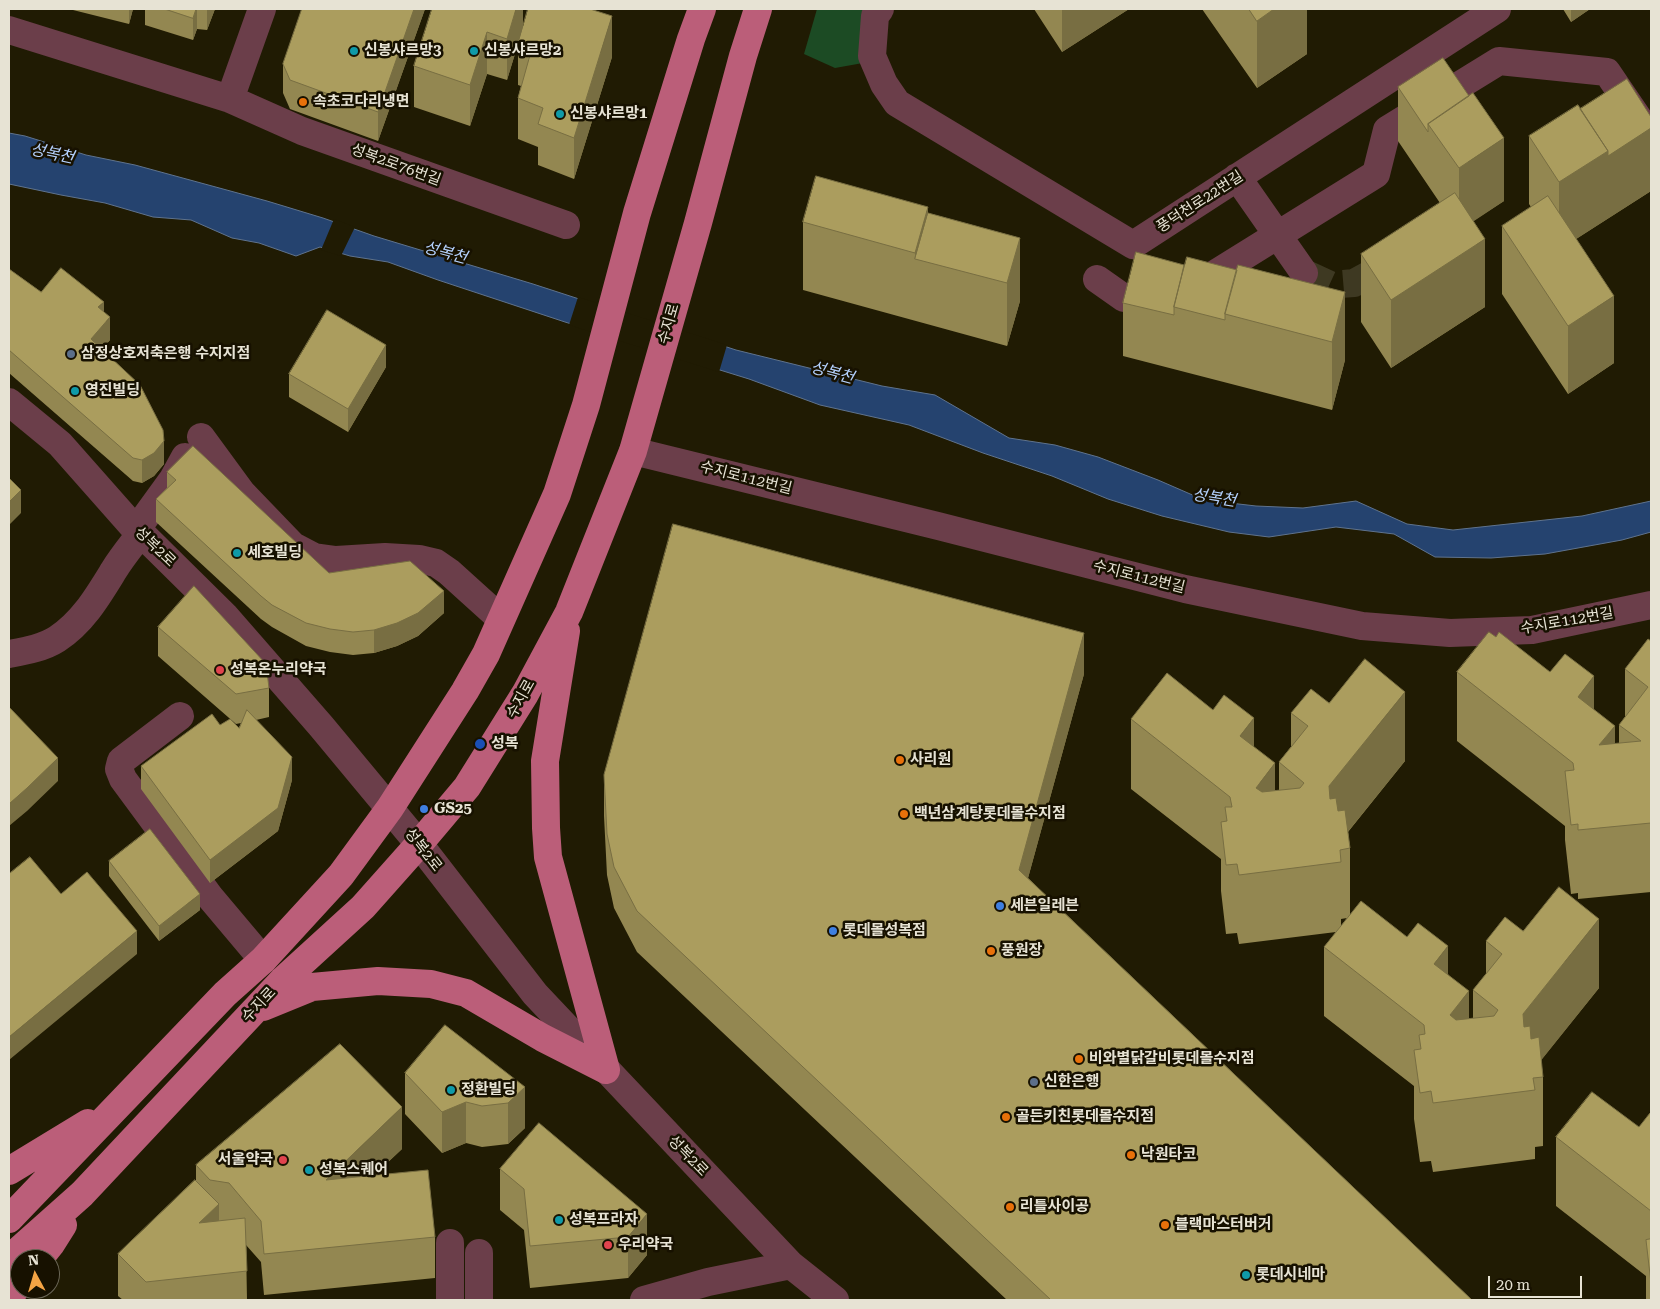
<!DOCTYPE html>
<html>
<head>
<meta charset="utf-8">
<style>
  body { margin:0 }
  #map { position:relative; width:1660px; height:1309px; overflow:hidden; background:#201b03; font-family:"Roboto Serif",serif }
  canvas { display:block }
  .frame { position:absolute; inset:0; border:10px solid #e7e3d4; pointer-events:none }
  .north { position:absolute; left:10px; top:1249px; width:50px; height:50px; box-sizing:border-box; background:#171100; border:1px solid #6a6555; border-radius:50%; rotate:354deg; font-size:14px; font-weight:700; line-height:20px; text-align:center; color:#e7e3d4 }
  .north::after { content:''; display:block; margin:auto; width:18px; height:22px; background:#f4a444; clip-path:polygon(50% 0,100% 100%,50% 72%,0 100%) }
  .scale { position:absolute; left:1488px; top:1276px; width:94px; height:22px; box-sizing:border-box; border:2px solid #e7e3d4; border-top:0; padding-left:6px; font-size:15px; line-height:18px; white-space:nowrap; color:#e7e3d4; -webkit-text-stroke:4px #171100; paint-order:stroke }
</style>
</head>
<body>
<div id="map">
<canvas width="1660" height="1309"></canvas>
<div class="frame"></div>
<div class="north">N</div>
<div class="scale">20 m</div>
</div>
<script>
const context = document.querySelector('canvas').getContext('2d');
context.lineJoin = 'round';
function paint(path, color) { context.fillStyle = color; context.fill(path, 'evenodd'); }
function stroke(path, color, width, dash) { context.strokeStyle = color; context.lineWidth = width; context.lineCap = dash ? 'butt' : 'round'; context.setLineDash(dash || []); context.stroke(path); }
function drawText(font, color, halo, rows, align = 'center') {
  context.font = font + ' "Roboto Serif","Noto Sans KR",serif'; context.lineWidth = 5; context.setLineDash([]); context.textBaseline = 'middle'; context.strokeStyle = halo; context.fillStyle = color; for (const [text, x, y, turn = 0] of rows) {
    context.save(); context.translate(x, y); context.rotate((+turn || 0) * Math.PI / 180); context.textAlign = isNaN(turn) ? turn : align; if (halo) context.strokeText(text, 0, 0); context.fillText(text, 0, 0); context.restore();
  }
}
paint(new Path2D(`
  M817 9H870L863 63 835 68 804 54Z`), '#1c4b24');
const water = new Path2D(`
  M9 133 25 136 86 155 135 165 267 201 323 218 374 236 533 284 736 350 882 386 935 395 1009 438 1055 445 1098 457 1158 480 1204 500 1256 506 1303 508 1356 501 1407 524 1453 530 1582 516 1651 501V532L1622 540 1545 554 1491 558 1435 557 1394 534 1336 527 1269 537 1229 532 1162 516 1108 499 1052 476 983 453 909 425 820 405 749 379 565 322 438 280 388 262 350 256 320 247 296 256 259 243 232 238 191 220 153 217 105 203 61 195 9 184Z`);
paint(water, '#25436f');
stroke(water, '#5f738d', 1);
paint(new Path2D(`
  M334 219 355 227 341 256 321 250Z
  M578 297 727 345 719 372 569 325Z`), '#201b03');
stroke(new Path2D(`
  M1304 273 1330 285 1354 283 1394 261`), '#3e3922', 28, [28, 14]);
stroke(new Path2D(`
  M880 9 875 16 872 56 884 84 897 103 1133 245 1497 9
  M9 30 230 99 302 131 566 225
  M230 99 262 9
  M1237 177 1304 273
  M1097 279 1124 298 1153 299 1186 292 1376 174 1387 130 1499 61 1607 72 1651 137
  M9 402 60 444 136 530 141 533 225 616 321 726 419 844 535 994 791 1265 835 1300
  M201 437 242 493 293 546 314 557 336 560 385 557 419 559 436 563 449 572 501 619
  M633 451 938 526 1185 589 1362 626 1450 633 1532 630 1651 605
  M136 530 173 479 185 457
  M9 654C25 651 43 648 57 639 83 622 98 596 114 570 122 557 132 545 141 533
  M180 716 121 761 119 769 123 779 210 897 263 960
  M450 1243V1300
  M479 1300V1253
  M644 1300 708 1282 791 1265`), '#6b3e4a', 28);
stroke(new Path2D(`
  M566 631 545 761 546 828 548 857 606 1070
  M263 1007 312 987 378 981 431 984 466 993 543 1038 606 1070
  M9 1171 88 1123
  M9 1219 225 994 263 960 341 875 390 808 465 691 486 654 557 494 586 405 637 213 691 39 702 9
  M9 1259 82 1194 283 980 363 907 419 844 467 787 525 694 569 612 633 451 698 223 743 56 758 9
  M39 1259 51 1244 63 1225
  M9 1297 20 1283`), '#bb5e79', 28);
paint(new Path2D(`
  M69 9H133L129 24Z
  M145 9H215L207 30 197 29 193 40 145 25Z
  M302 9H425L378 141 290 109 283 93V64Z
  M523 9V26L612 57 574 179 538 165V147L518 139V98L521 86 518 85V44L507 80 487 74 470 126 414 107V66Z
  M1034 9H1129L1062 52Z
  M1202 9H1307V54L1257 88Z
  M1563 9H1590L1571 22Z
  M1398 87 1504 201 1473 221 1485 307 1391 368 1361 322V254L1440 203 1398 141Z
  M1580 109 1651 191 1576 239 1614 363 1568 394 1502 294V226L1531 207 1529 204V136Z
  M928 213 1020 238V301L1007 346 803 290V222Z
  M1184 265 1237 270 1345 292V360L1332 410 1123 356V303Z
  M9 269 41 292 104 312 110 340 102 349 164 464 154 476 142 483 133 481 9 373Z
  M386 367 348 432 289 397V374Z
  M167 472 329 573 444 613 418 636 397 646 374 653 353 655 330 652 306 646 272 627 261 619 156 522V499L167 488Z
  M158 627 269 688V717L256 720 292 780 278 831 210 883 141 789V766L220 725 239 728 241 723 236 724 158 656Z
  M1496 637 1550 672 1594 710 1615 744 1619 743V725L1625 717V669L1651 641V892L1578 899V893L1571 894 1565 840V826L1457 741V672Z
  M1084 674 1028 878 1472 1300H1007L637 952 614 908 607 875 604 816V775Z
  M1329 703 1405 761 1348 832 1350 848V915L1448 974 1469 1018H1473V990L1486 974V941L1523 931 1599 988 1541 1060 1543 1077V1146L1535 1147V1159L1433 1172 1431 1161 1420 1162 1414 1119V1086L1324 1016V947L1336 932 1239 944 1237 933 1226 934 1221 891V859L1131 789V719L1275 790H1279V762L1291 747V713ZM1347 918 1341 926V919Z
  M109 861 200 910 159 941 109 876Z
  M405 1073 525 1087V1128L508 1144 482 1147 466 1143 442 1153 405 1114Z
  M1651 1114V1300H1646V1276L1556 1206V1137L1639 1127Z
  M539 1123 647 1255 628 1278 530 1288 524 1230 500 1210V1169Z
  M402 1149 374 1175 435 1237V1278L264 1295 261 1262 246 1245 247 1300H123L118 1296V1254L196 1181V1165Z`), '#938751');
paint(new Path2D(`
  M129 9H133L129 24Z
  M196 9H197V29L193 40V18Z
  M207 9H215L207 30Z
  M414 9H425L378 141V112Z
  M516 9H523V28L507 80V39Z
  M1062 9H1129L1062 52Z
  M1274 9H1307V54L1257 88V21Z
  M1571 9H1590L1571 22Z
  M612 16V57L574 179V138Z
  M487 32V74L470 126V85Z
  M1651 128V191L1559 250V182L1608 151Z
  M1504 138V201L1459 231V168Z
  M928 207V262L915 259V253Z
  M1020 238V301L1007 346V283Z
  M1485 239V307L1391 368V300Z
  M1345 292V360L1332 410V342Z
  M1614 296V363L1568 394V326Z
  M104 302V324L110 317V340L91 362V339L98 307Z
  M386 345V367L348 432V409Z
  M164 441V464L154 476 142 483V460Z
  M21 490V513L9 525V502Z
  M444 591V613L418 636 397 646 374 653V630Z
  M1084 633V674L1019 911V870Z
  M1594 676V746L1578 697Z
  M1405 692V761L1329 855V786Z
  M1254 718V788L1240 736Z
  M1615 726V795L1599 745Z
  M292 757V780L278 831 210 883V860Z
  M58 758V781L27 811 9 826V804Z
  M1275 763V832L1256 788Z
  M200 894V910L159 941V926Z
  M1599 919V988L1523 1083V1014Z
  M137 931V954L9 1060V1037Z
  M1448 946V1015L1434 964Z
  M1469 991V1060L1450 1015Z
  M525 1087V1128L508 1144V1103Z
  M466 1102V1143L442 1153V1112Z
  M402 1107V1149L326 1221V1180Z
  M219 1204V1245L199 1223Z
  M647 1214V1255L628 1278V1237Z`), '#786e42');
const building = new Path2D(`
  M165 9H196L193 18Z
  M302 9H414L378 112 290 80 283 64Z
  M432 9H516L507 39 487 32 470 85 414 66Z
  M528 9H590L612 16 574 138 538 124 543 108 518 98 532 48 518 44Z
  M1249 9H1274L1257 21Z
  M1443 58 1469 96 1428 124V132L1398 87Z
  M1627 79 1651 117V128L1608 156V151L1580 109Z
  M1473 93 1504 138 1459 168 1428 124Z
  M1578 105 1608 151 1559 182 1529 136Z
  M816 176 928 207 915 253 803 222Z
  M1455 193 1485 239 1391 300 1361 254Z
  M1548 196 1614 296 1568 326 1502 226Z
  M928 213 1020 238 1007 283 915 259Z
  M1136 252 1184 265 1174 307V315L1123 303Z
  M1187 257 1237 270 1225 314V320L1174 307Z
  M1238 265 1345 292 1332 342 1225 314Z
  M61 268 104 302 98 307 110 317 91 339 140 385 163 430 164 441 154 453 142 460 133 458 9 350V269L41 292Z
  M327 310 386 345 348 409 289 374Z
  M193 446 329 573 410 561 444 591 418 613 397 623 374 630 353 632 330 629 306 623 272 605 261 596 156 499 176 480 167 472Z
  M9 478 21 490 9 502Z
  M673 524 1084 633 1019 870 1472 1300H1051L637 911 614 867 607 834 604 775Z
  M194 586 266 664 269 688 236 694 158 627Z
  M1489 632 1496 637 1499 632 1550 672 1565 654 1594 676 1578 697 1615 726 1599 745 1641 741 1619 725 1648 687 1625 669 1648 639 1651 641V823L1578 830V824L1571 825 1565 771 1574 770 1573 763 1457 672Z
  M1365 659 1405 692 1329 786 1330 799 1336 798 1338 811 1345 810 1350 848 1340 850 1341 862 1239 875 1237 864 1226 865 1221 822 1227 821 1225 807H1232L1230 797 1131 719 1167 673 1213 710 1224 695 1254 718 1240 736 1275 763 1256 788 1262 792 1300 788 1304 783 1279 762 1308 726 1291 713 1311 689 1329 703Z
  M9 707 58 758 27 788 9 804Z
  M247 710 292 757 278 808 210 860 141 766 212 714 220 725 230 719 239 728Z
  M150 829 200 894 159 926 109 861Z
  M30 857 61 894 87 872 137 931 9 1037V874Z
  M1559 887 1599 919 1523 1014 1524 1027 1530 1026 1531 1039 1539 1037 1543 1077 1533 1078 1535 1090 1433 1103 1431 1091 1420 1093 1414 1050 1421 1049 1419 1035 1425 1034 1424 1025 1324 947 1361 901 1407 937 1418 923 1448 946 1434 964 1469 991 1450 1015 1456 1020 1494 1016 1498 1010 1473 990 1502 954 1486 941 1505 917 1523 931Z
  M445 1025 525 1087 508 1103 482 1106 466 1102 442 1112 405 1073Z
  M340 1044 402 1107 326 1180 428 1170 435 1237 264 1254 261 1221 229 1183 210 1180 196 1165Z
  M1592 1092 1639 1127 1650 1113 1651 1114V1211L1556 1137Z
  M539 1123 647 1214 628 1237 530 1246 524 1189 500 1169Z
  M195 1180 219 1204 199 1223 245 1218 247 1271 146 1282 118 1254Z
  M1651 1239V1283L1646 1240Z`);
paint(building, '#ab9d5e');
stroke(building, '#786e42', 1);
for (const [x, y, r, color] of [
  [354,51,5,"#0f9aa8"],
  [474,51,5,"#0f9aa8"],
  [303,102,5,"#e8710a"],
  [560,114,5,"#0f9aa8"],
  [71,354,5,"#5c6f8a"],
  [75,391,5,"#0f9aa8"],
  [237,553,5,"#0f9aa8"],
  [220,670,5,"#e0444e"],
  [480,744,6,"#1a4fb4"],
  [900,760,5,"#e8710a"],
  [424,809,5,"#3f7fe0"],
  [904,814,5,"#e8710a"],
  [1000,906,5,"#3f7fe0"],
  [833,931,5,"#3f7fe0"],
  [991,951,5,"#e8710a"],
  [1079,1059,5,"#e8710a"],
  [1034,1082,5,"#5c6f8a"],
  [451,1090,5,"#0f9aa8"],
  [1006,1117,5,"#e8710a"],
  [1131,1155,5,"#e8710a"],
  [283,1160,5,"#e0444e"],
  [309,1170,5,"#0f9aa8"],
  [1010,1207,5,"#e8710a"],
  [559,1220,5,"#0f9aa8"],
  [1165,1225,5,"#e8710a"],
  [608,1245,5,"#e0444e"],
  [1246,1275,5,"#0f9aa8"]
]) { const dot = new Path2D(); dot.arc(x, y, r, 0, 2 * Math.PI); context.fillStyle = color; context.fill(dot); stroke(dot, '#171100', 2); }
drawText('bold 15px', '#e7e3d4', '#171100', [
  ["신봉샤르망3",364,51],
  ["신봉샤르망2",484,51],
  ["속초코다리냉면",313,102],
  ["신봉샤르망1",570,114],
  ["삼정상호저축은행 수지지점",81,354],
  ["영진빌딩",85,391],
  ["세호빌딩",247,553],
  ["성복온누리약국",230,670],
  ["성복",491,744],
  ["사리원",910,760],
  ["GS25",434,809],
  ["백년삼계탕롯데몰수지점",914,814],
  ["세븐일레븐",1010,906],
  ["롯데몰성복점",843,931],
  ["풍원장",1001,951],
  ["비와별닭갈비롯데몰수지점",1089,1059],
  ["신한은행",1044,1082],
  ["정환빌딩",461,1090],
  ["골든키친롯데몰수지점",1016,1117],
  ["낙원타코",1141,1155],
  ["서울약국",273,1160,"right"],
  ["성복스퀘어",319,1170],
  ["리틀사이공",1020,1207],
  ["성복프라자",569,1220],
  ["블랙마스터버거",1175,1225],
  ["우리약국",618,1245],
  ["롯데시네마",1256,1275]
], 'left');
drawText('15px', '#e7e3d4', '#171100', [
  ["성복2로76번길",396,165,20],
  ["풍덕천로22번길",1200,202,-33],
  ["수지로",669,324,-74],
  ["수지로112번길",746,478,14],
  ["성복2로",155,547,44],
  ["수지로112번길",1139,577,14],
  ["수지로112번길",1567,621,-10],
  ["수지로",521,699,-61],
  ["성복2로",423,850,52],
  ["수지로",259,1005,-47],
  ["성복2로",688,1156,46]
]);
drawText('italic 16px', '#b4d1fd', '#171100', [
  ["성복천",52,154,12],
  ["성복천",445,253,15],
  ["성복천",832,373,15],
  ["성복천",1214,498,9]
]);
</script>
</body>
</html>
